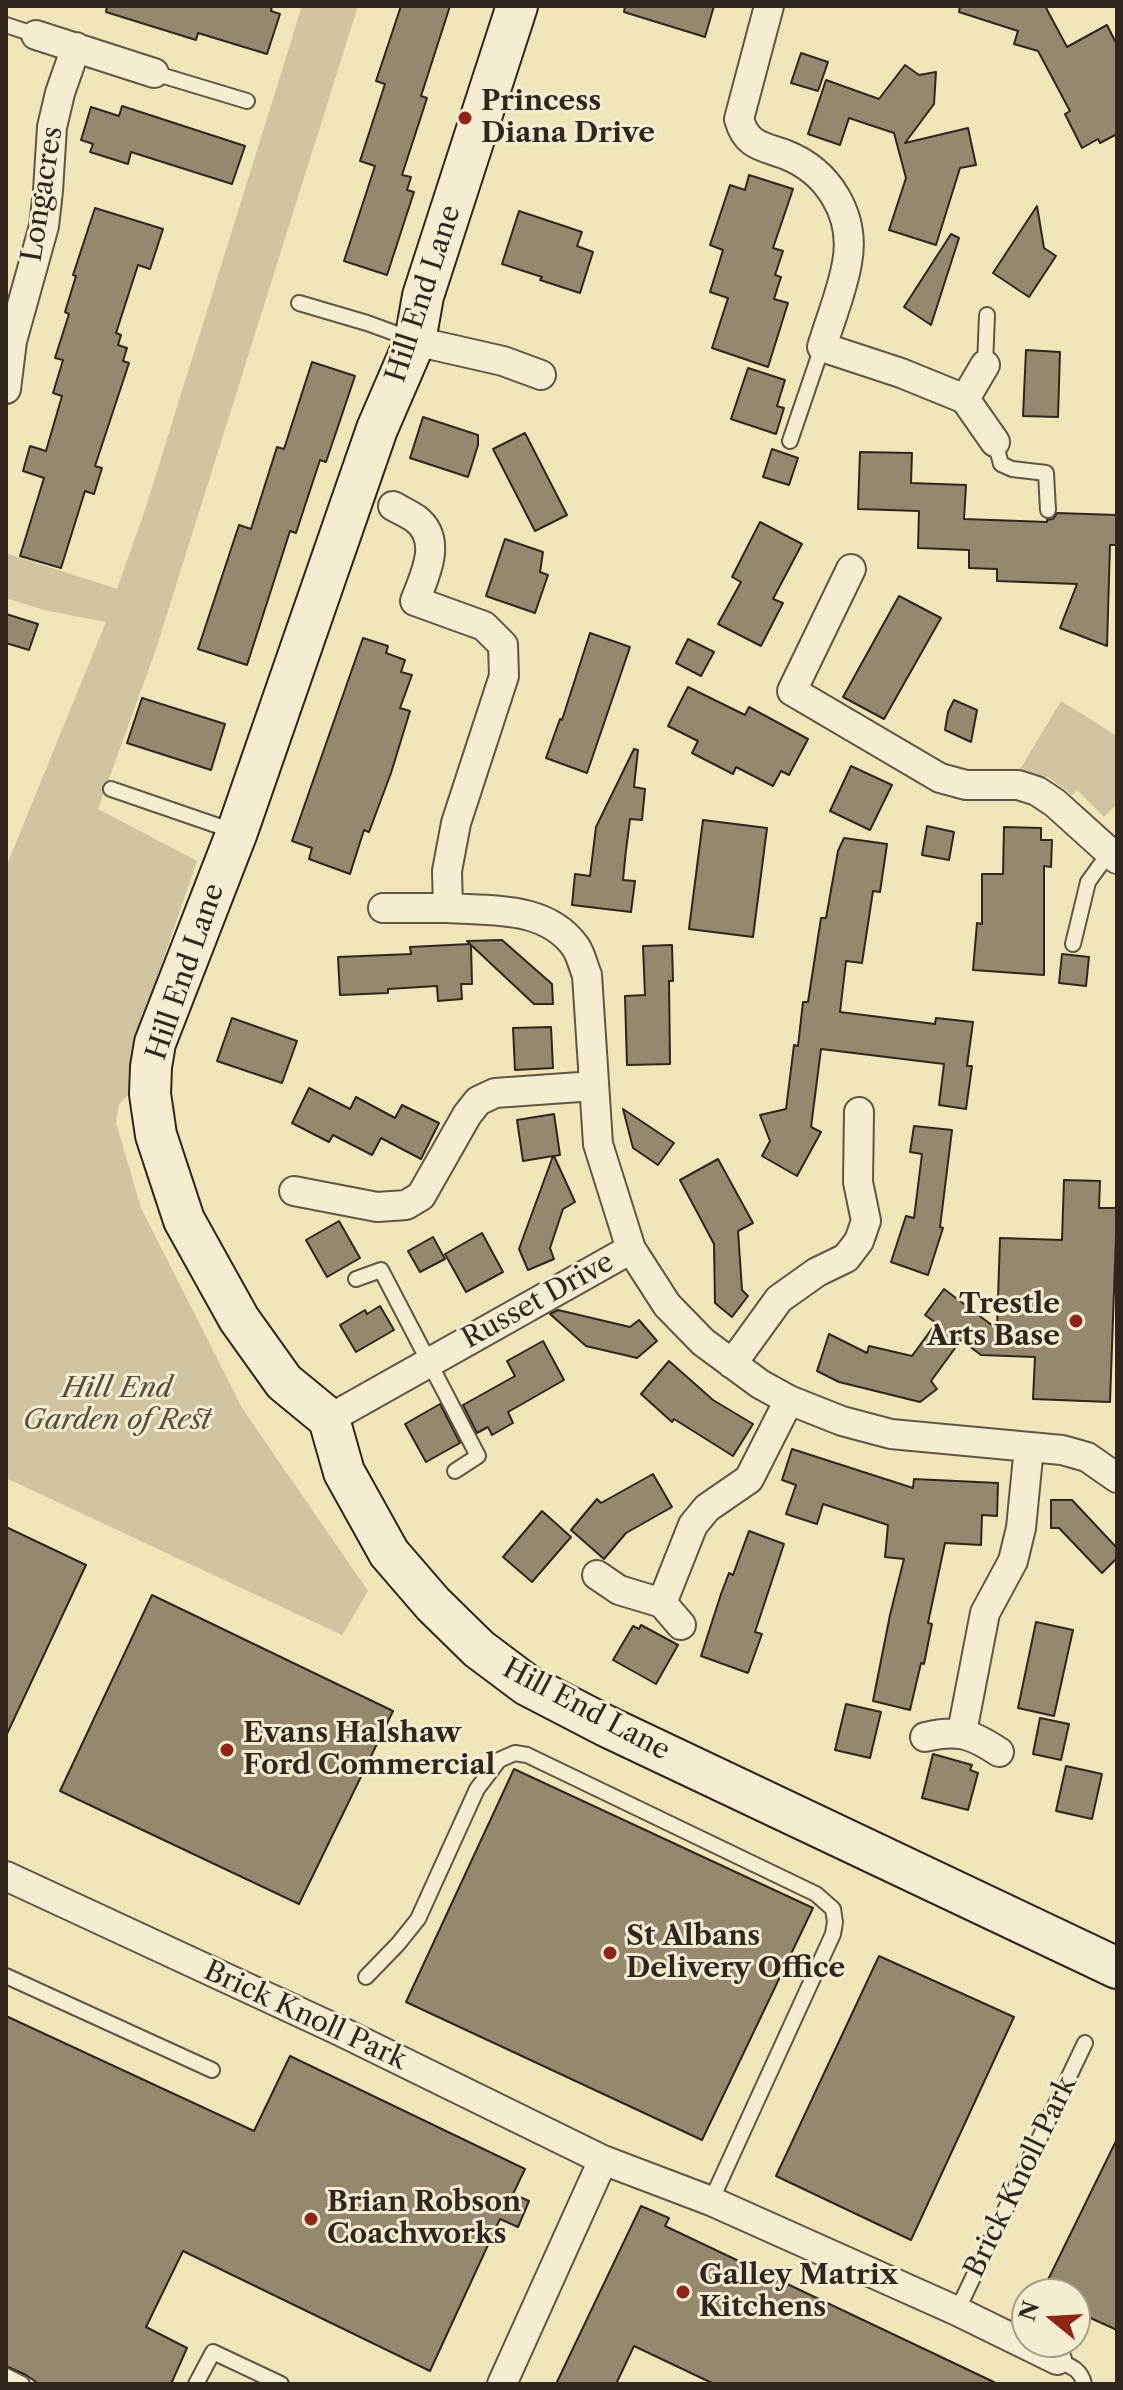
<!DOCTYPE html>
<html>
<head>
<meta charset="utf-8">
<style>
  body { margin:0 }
  #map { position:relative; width:1123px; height:2390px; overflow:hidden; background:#f0e4b9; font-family:"Libre Caslon Text",serif }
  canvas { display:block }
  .frame { position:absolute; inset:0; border:8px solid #30261e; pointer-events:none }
  .north { position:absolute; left:1011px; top:2278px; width:80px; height:80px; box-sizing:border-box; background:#f5edd2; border:2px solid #a69d8a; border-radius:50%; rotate:288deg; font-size:22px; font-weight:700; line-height:32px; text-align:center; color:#30261e }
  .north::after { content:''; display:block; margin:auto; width:28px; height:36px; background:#8f2418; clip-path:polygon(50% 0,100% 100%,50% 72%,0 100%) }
</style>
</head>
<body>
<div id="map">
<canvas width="1123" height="2390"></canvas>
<div class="frame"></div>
<div class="north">N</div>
</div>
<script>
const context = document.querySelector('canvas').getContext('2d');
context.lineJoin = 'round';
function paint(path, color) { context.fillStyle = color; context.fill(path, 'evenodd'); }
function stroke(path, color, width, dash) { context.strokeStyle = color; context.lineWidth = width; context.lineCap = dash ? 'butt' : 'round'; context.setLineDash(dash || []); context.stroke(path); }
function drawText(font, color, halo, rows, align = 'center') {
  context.font = font + ' "Libre Caslon Text",serif'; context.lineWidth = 6; context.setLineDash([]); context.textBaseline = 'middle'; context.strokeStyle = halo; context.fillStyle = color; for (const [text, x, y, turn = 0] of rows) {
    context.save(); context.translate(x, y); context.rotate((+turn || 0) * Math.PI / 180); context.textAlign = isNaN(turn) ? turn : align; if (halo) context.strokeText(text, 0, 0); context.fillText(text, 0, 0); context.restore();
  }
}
paint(new Path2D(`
  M302 6H358L156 649 98 809 197 861 138 1033 132 1091 119 1104 116 1123 141 1208 242 1408 368 1591 342 1635 6 1478V867L106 622 44 610 6 598V553L117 589 144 513Z
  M1061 701 1117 736V804L1104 817 1077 790 1072 795 1048 777 1019 771Z`), '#cfc49f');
const building = new Path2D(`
  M107 6H272L271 11 280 14 267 54 198 33 196 40 106 12Z
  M401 6H450L421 96 427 98 402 175 411 177 407 190 414 192 387 275 344 261 375 166 360 161 385 84 376 81Z
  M625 6H714L705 37 624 12Z
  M960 6H1045L1067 47 1107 25 1117 45V134L1100 143 1098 139 1082 148 1065 114 1070 111 1038 51 1014 44 1018 31 959 12Z
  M801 53 828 62 818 91 791 83Z
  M905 65 919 75 936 72 934 104 905 143 968 128 976 165 960 168 936 245 889 230 906 178 894 133 849 118 840 145 808 134 826 80 879 99Z
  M122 106 245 146 232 184 131 152 128 164 90 152 93 144 81 140 91 107 119 116Z
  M749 175 793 189 773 248 783 251 775 275 781 277 774 299 788 303 768 367 712 348 728 298 710 292 723 250 710 245 730 185 745 190Z
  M1037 206 1044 248 1056 256 1029 297 993 273Z
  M95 208 163 229 150 269 138 265 116 333 121 335 118 345 127 348 123 361 129 363 95 466 102 468 94 494 85 491 61 568 20 556 44 478 23 471 30 446 46 451 62 396 53 393 63 360 55 358 69 314 65 312 76 276 73 275Z
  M519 211 582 232 577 246 593 252 580 293 540 280 542 277 502 264Z
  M951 234 959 238 931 325 904 307Z
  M1026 350 1060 352 1058 417 1023 416Z
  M312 362 355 376 326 462 320 460 296 533 290 531 247 665 198 649 239 525 251 529 277 447 284 449Z
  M748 368 785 380 777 406 784 408 776 434 731 419Z
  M423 417 478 435V445L468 477 410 458Z
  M525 433 567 515 535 531 493 449Z
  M772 449 798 458 789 485 763 477Z
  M860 452 912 453 911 483 966 485 964 519 1047 522V520L1053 519 1057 513 1117 515V545H1110L1107 646 1060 628 1077 584 997 581V569L969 568V550L918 548 919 511 858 509Z
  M760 522 802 544 773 599 783 603 761 646 718 624 741 582 732 577Z
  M505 539 543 552 540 572 548 575 535 613 486 596Z
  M899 596 941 618 884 719 843 697Z
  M6 614 38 624 29 650 6 643Z
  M590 633 630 647 587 773 546 758 560 719 562 720Z
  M363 638 388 646 386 653 405 660 401 672 412 675 400 708 410 711 391 773 369 832 364 830 350 874 309 859 312 848 292 841Z
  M688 639 714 652 701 676 676 663Z
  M688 687 745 715 749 707 808 739 789 775 781 771 773 786 736 767 733 774 692 753 698 741 668 726Z
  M142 698 225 724 211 770 127 743Z
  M954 700 977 710 971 742 945 730 948 712Z
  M634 749 638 750 634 787 645 789 642 820 630 819 626 850 623 880 635 881 631 912 572 905 575 874 590 876 596 827Z
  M851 766 892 785 870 830 830 811Z
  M703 820 767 828 753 937 689 929Z
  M927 826 954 832 949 860 922 855Z
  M1004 827 1041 828V840H1052L1051 867 1044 866V975L973 970 977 923 982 924V874H1003Z
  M844 838 887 844 880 892 873 891 862 963 846 961 840 1012 935 1024 936 1018 973 1022 967 1066H972L966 1109 939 1105 944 1064 821 1049 811 1127 821 1132 797 1176 762 1156 770 1141 760 1115 786 1109 794 1045 798 1046 803 1002H808L821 918H826L838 851Z
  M502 940 552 984 553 1004H534L471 945 472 984H461L462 999 438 1001 437 986 388 989V993L340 995 338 957 411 954 410 947 470 944 467 941Z
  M672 945 673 981H669L670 1064 627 1065 625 996 645 995 643 946Z
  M1062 954 1089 957 1086 986 1059 983Z
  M232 1018 297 1041 282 1083 217 1061Z
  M551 1027 553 1068 515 1070 513 1028Z
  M309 1088 350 1109 356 1097 395 1118 402 1105 439 1123 421 1159 381 1138 372 1155 333 1135 329 1142 292 1123Z
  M623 1109 674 1143 658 1165 633 1148Z
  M554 1114 560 1155 554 1156 575 1202 563 1209 550 1248 554 1259 528 1270 519 1249 553 1156 523 1161 517 1120Z
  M914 1126 952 1130 940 1227 943 1228 928 1275 891 1262 906 1216 914 1218 922 1154 910 1152Z
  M718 1159 753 1223 738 1231 742 1290 748 1296 732 1317 715 1303 714 1244 680 1180Z
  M1064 1180 1100 1181 1099 1208H1117L1110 1402 1033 1399 1035 1357 981 1355 961 1340 931 1381 937 1389 920 1402 839 1382 817 1371 829 1334 867 1353 869 1346 912 1356 936 1323 925 1315 944 1289 997 1329 1000 1238 1062 1240Z
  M339 1221 360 1258 327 1277 306 1240Z
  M482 1233 503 1272 466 1292 445 1254Z
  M433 1237 445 1259 420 1272 408 1251Z
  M380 1306 394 1330 356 1352 340 1325 365 1310 367 1314Z
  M558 1310 630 1327 639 1320 657 1341 637 1358 586 1346 550 1314Z
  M543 1341 564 1380 508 1412 513 1423 492 1435 488 1427 477 1433 463 1405 515 1376 507 1361Z
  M669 1361 713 1400 753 1424 733 1456 674 1419 672 1422 641 1394Z
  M440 1404 460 1443 426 1462 405 1424Z
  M792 1449 913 1488 914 1479 998 1483 997 1516 982 1515 981 1545 945 1543 928 1623 932 1624 924 1664 921 1663 910 1710 873 1701 890 1615 904 1559 885 1557 888 1525 823 1504 817 1524 786 1514 796 1485 782 1480Z
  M653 1474 672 1507 626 1533 604 1559 571 1530 597 1499 601 1503Z
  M1051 1500H1072L1117 1548V1558L1102 1573 1059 1528H1051Z
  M542 1511 571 1537 532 1582 503 1557Z
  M6 1527 86 1565 6 1736Z
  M749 1531 784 1544 755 1632 762 1634 748 1673 701 1656 721 1594 729 1573 733 1575Z
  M152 1595 393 1711 299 1904 60 1791Z
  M1036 1622 1073 1630 1054 1716 1018 1708Z
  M641 1625 678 1645 656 1684 613 1660 633 1626 639 1629Z
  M846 1704 881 1712 870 1758 835 1750Z
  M1040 1718 1069 1724 1061 1760 1033 1754Z
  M933 1754 972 1765 970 1770 978 1773 968 1810 922 1798Z
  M1066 1766 1102 1774 1092 1819 1056 1811Z
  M514 1769 813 1908 702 2140 406 2002Z
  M879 1956 1014 2017 911 2240 776 2176Z
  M6 2016 254 2131 290 2056 525 2169 513 2194 529 2201 518 2227 500 2219 430 2371 183 2251 146 2327 187 2348 171 2384H39L26 2375 6 2366Z
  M1117 2139V2330L1075 2311V2294H1041Z
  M641 2206 669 2218 665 2226 998 2384H714L634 2346 616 2384H556Z`);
paint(building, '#94896f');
stroke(building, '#30261e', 2);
const lane = new Path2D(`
  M6 25 36 35
  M154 73 247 101
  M299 303 367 323 411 339
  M985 365 987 315
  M790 441 822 347
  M995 442 1001 464 1012 469 1046 473 1048 510
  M111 789 236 832
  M1073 944 1088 882 1109 853
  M356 1279 381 1270 478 1456 455 1471
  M6 1976 212 2070
  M366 1977 398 1944 418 1919 477 1789 499 1760 515 1753 527 1755 816 1894 833 1909 835 1922 833 1934 711 2201
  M957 2311 1085 2043
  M1057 2360C1070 2366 1081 2369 1084 2384
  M6 2376 22 2384
  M196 2384 213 2352 281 2384`);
const street = new Path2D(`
  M769 6 739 119C746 145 761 146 784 154 829 171 856 216 847 263 842 292 830 320 822 347L901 373 965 399 995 442
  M36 35 154 73
  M415 341 503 361 541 375
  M6 389 12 341 44 226 48 191 52 127 60 93 76 47
  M965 399 985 365
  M393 506C400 510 409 514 416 519 443 540 425 575 415 601L484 626 503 645 504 676 456 823 447 871 448 908C492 911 546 906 575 946 581 954 583 966 587 975L598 1144 631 1249
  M851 569 792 691 940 778 966 785H1018L1037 791 1055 803 1117 859
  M383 908H448
  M294 1191 377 1207 406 1205 421 1196 467 1115 478 1101 495 1093 594 1086
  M732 1364 779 1299 817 1272 846 1258 859 1241 866 1221 858 1182 859 1112
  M329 1419 631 1249 667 1305 703 1342 760 1384 789 1400 842 1421 891 1434 1062 1450 1087 1457 1117 1478
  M597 1575 619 1590 662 1603 693 1525 707 1508 749 1479 789 1400
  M662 1603 681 1625
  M962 1732 985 1613 1013 1561 1021 1528 1029 1447
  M925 1737C958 1729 972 1734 999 1752
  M6 1876 338 2030 603 2160 711 2201 957 2311 1057 2360
  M502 2384 603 2160`);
const secondary = new Path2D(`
  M517 6 423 296 415 341 377 429 237 832 155 1043 151 1067 150 1094 156 1135 184 1220 239 1319 284 1382 329 1419 344 1472 389 1553 433 1604 479 1649 527 1685 606 1726 1117 1968`);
stroke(lane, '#605645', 18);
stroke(street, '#605645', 32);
stroke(secondary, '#30261e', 44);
stroke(lane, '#f5edd2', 14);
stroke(street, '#f5edd2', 28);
stroke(secondary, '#f5edd2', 40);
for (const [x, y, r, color] of [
  [465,118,8,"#8f2418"],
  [1076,1321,8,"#8f2418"],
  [227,1750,8,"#8f2418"],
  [610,1953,8,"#8f2418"],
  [311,2219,8,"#8f2418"],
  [683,2292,8,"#8f2418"]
]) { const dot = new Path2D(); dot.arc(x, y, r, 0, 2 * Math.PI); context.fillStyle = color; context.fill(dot); stroke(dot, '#f5edd2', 3); }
drawText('bold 28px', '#30261e', '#f5edd2', [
  ["Princess",481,102],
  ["Diana Drive",481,134],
  ["Trestle",1060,1305,"right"],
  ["Arts Base",1060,1337,"right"],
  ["Evans Halshaw",243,1734],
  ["Ford Commercial",243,1766],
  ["St Albans",626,1937],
  ["Delivery Office",626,1969],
  ["Brian Robson",327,2203],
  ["Coachworks",327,2235],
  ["Galley Matrix",699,2276],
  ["Kitchens",699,2308]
], 'left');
drawText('28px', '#30261e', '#f5edd2', [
  ["Longacres",43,194,-81],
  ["Hill End Lane",424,294,-72],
  ["Hill End Lane",186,972,-71],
  ["Russet Drive",538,1301,-29],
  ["Hill End Lane",586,1710,28],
  ["Brick Knoll Park",305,2016,25],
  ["Brick Knoll Park",1021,2177,-64]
]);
drawText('italic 28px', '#584e3e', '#f5edd2', [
  ["Hill End",117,1389],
  ["Garden of Rest",117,1421]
]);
</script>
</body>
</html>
